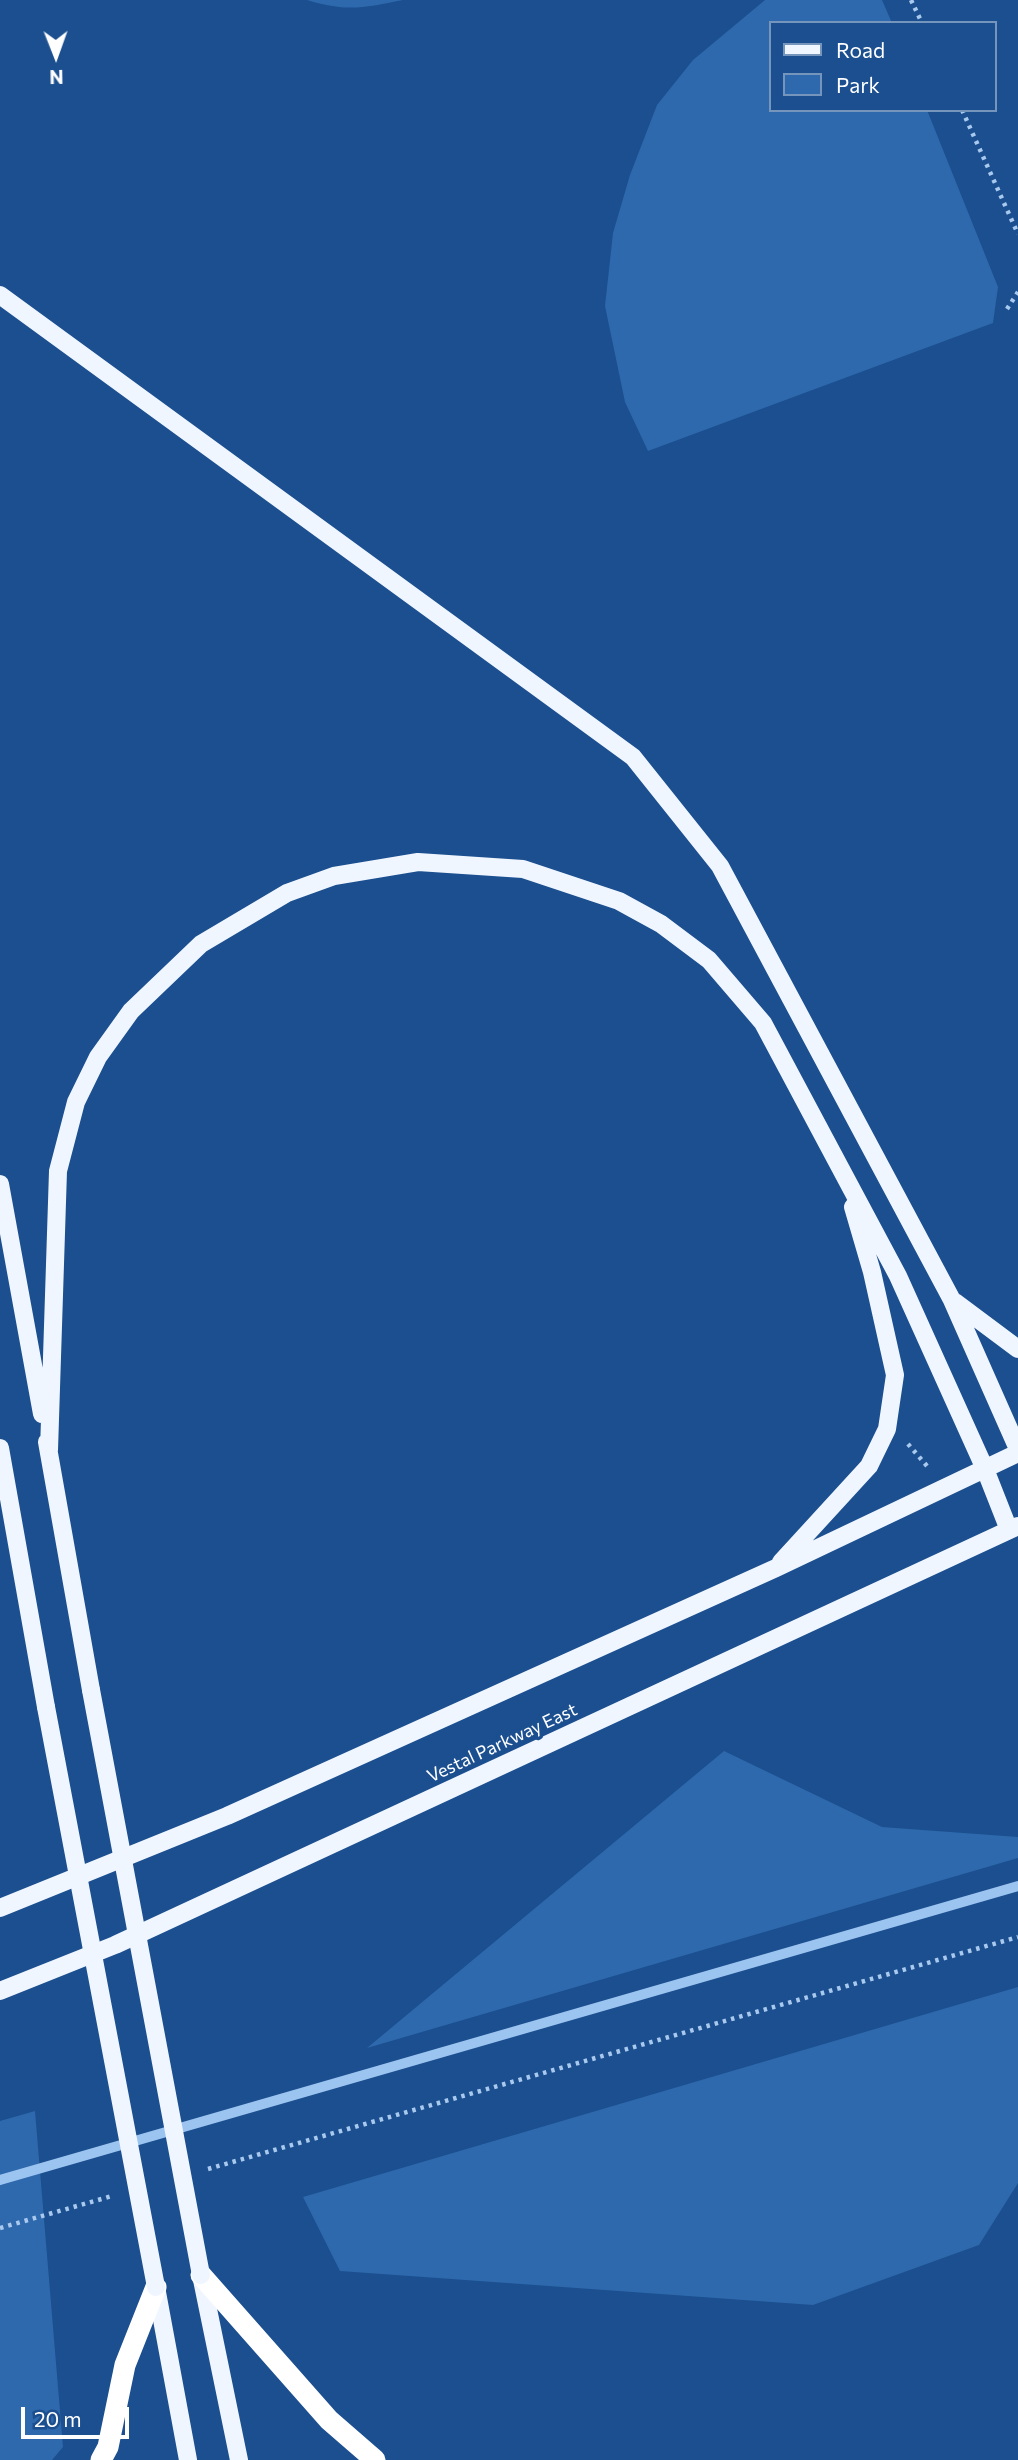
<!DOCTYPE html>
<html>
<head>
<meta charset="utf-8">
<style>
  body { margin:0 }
  #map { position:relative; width:1018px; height:2460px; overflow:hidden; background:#1b4f8f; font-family:Commissioner,sans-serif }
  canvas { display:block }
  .legend { position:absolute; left:769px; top:21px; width:228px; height:91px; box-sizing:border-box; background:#1b4f8f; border:2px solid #7695bc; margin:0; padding:9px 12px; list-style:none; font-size:21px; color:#fff }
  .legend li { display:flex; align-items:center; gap:14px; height:35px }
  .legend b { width:35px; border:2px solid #7695bc }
  .north { position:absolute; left:21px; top:21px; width:70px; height:70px; -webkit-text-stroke:5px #1b4f8f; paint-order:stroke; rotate:179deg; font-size:19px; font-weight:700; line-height:28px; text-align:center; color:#fff }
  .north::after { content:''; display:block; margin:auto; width:24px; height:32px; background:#fff; clip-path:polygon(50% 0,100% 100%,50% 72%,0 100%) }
  .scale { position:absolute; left:21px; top:2407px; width:108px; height:32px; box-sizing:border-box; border:4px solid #fff; border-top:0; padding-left:9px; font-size:21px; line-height:24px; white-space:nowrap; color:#fff; -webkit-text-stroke:5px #1b4f8f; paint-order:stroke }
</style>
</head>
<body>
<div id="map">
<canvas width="1018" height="2460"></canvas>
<ul class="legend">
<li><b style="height:9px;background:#f0f6ff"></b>Road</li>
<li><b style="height:19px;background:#2e69ad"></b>Park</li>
</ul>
<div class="north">N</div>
<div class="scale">20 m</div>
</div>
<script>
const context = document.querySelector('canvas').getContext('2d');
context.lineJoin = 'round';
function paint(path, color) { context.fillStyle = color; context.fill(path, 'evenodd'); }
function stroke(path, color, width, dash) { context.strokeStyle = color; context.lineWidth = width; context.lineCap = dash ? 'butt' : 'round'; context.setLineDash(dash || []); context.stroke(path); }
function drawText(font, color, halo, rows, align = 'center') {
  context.font = font + ' Commissioner,sans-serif'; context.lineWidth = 7; context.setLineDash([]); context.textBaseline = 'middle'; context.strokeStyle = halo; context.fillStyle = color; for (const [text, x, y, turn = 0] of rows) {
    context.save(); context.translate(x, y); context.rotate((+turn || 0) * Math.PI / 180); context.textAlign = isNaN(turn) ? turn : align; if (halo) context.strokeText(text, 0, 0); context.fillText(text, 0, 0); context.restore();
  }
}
paint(new Path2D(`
  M307 0H403C364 8 346 12 307 0Z
  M765 0H882L892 23H771V110H927L998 287 993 323 648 451 625 402 605 306 613 233 630 175 657 105 693 60Z
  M724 1751 882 1827 1018 1837V1858L367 2048Z
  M1018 1987V2183L979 2245 813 2305 340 2271 303 2197Z
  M35 2111 63 2447 52 2460H0V2121Z`), '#2e69ad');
stroke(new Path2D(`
  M0 2180 1018 1886`), '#9cc4f0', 10);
stroke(new Path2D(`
  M911 0 922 23
  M962 110 1018 234
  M1007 309 1018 292
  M908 1444 927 1466
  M208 2169 1018 1937
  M0 2228 112 2196`), '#a9c9ee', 4.5, [3.5, 5]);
stroke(new Path2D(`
  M0 295 633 757 720 866 952 1300 1018 1449
  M0 1184 42 1414
  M955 1302 1018 1349
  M47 1442 91 1690
  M0 1448 46 1707
  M49 1450 58 1171 76 1102 98 1057 131 1011 201 944 287 893 334 876 418 862 523 869 619 901 661 924 709 960 763 1023 898 1276 985 1469 1009 1530
  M781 1562 869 1466 887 1429 895 1375 872 1272 853 1207
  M0 1908 227 1816 776 1568 1018 1453
  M0 1991 115 1945 1018 1526
  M201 2275 239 2460
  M156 2287 188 2460`), '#f0f6ff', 18);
stroke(new Path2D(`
  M201 2275 329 2420 375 2460
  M101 2460 108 2447 125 2365 156 2287`), '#fff', 21);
stroke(new Path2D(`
  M91 1690 201 2275
  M46 1707 156 2287`), '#f0f6ff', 18);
drawText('18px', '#fff', '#1b4f8f', [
  ["Vestal Parkway East",502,1743,-25]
]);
</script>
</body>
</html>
